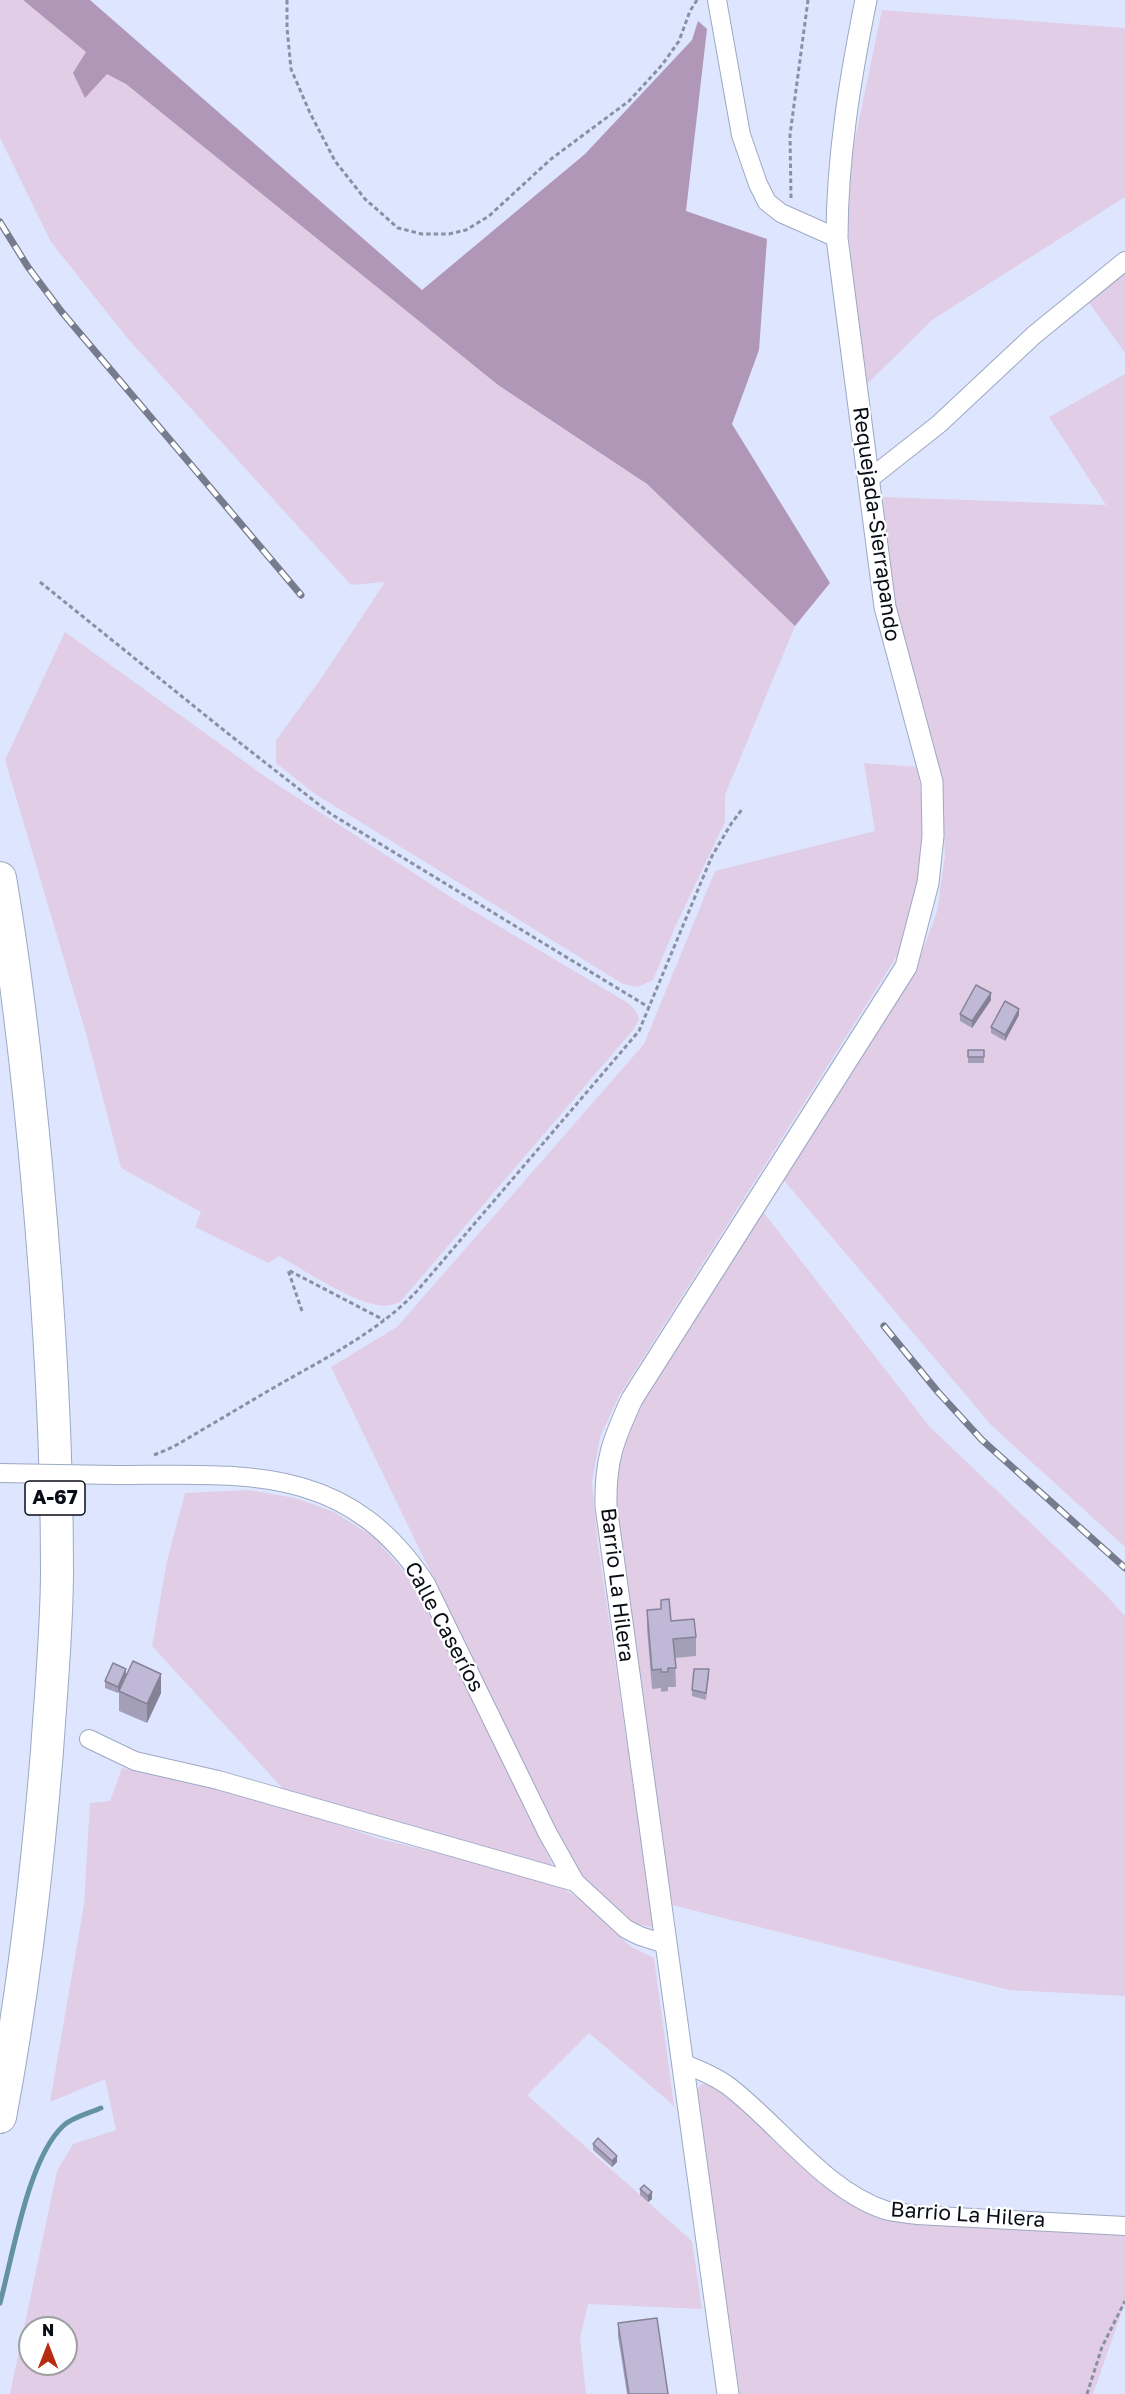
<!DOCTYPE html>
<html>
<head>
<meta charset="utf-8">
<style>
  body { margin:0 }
  #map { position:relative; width:1125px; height:2394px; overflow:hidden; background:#dde6fe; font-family:"Golos Text",sans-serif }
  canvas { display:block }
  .north { position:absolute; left:18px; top:2316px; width:60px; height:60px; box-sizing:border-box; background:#fff; border:2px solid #9d9ea2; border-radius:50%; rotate:0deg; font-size:16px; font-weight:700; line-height:24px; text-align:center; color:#090d16 }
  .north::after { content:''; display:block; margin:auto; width:21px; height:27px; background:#b72b11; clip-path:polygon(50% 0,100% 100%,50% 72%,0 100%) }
</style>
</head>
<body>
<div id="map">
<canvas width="1125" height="2394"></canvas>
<div class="north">N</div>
</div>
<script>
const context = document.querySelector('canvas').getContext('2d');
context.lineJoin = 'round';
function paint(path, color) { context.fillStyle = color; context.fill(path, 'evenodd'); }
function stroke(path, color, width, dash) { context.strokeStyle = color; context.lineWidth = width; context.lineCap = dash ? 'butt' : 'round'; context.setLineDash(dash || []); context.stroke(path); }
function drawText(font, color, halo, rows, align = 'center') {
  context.font = font + ' "Golos Text",sans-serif'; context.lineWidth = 4.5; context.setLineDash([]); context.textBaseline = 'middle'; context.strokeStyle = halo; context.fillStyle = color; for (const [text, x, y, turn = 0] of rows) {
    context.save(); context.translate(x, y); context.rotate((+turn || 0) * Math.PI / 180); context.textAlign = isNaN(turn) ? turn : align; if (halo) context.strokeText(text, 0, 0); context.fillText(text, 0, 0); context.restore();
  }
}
paint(new Path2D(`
  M0 0H23L86 52 85 98 107 73 126 84 498 385 647 484 795 626 725 795V822L675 927 653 980 638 987 623 984 315 794 276 763V740L320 680 385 582 351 585 128 339 51 242 0 138Z
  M882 10 1125 28V197L932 320 865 386 847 218 848 173Z
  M1125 271V353L1087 300Z
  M1125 374V1547L992 1426 781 1177 919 960 937 912 945 855 942 797 928 725 903 645 888 568 883 497 1106 505 1049 417Z
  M65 632 270 780 460 903 628 1003 636 1011 639 1019 633 1030 400 1302C392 1305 385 1307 377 1305 353 1302 302 1269 279 1256L268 1263 195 1227 201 1212 121 1168 87 1037 5 760Z
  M864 763 918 767 924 820 920 882 904 945 619 1396 600 1437 592 1482 598 1545 654 1928 631 1922 591 1889 573 1865 331 1367 397 1327 644 1044 715 871 875 831Z
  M761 1209 929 1426 1104 1593 1125 1616V1996L1009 1990 668 1904 617 1528 615 1490 617 1458 629 1421Z
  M249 1490 295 1498 334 1512 375 1538 405 1573 432 1616 554 1868 286 1792 152 1646 167 1561 185 1493Z
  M122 1768 250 1794 380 1839 525 1874 564 1889 585 1903 630 1946 654 1958 674 2106 589 2033 527 2095 692 2241 702 2309 588 2304 580 2338 586 2394H10L57 2171 73 2144 116 2130 105 2079 50 2102 84 1904 90 1803 110 1801ZM30 2328H66V2364H30Z
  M701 2084 716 2085 846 2198 1125 2233V2303L1093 2394H737L696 2093Z`), '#e1cee6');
paint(new Path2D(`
  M23 0H90L422 290 585 154 692 40 698 21 707 29 686 211 767 239 759 350 732 424 830 583 795 626 647 484 498 385 126 84 107 74 85 98 73 73 86 52Z`), '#b096b7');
stroke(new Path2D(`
  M0 2303C13 2255 28 2159 63 2126 72 2117 90 2113 101 2108`), '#6392a1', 5);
const minor = new Path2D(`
  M717 0 741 135 758 184 767 202 781 213 837 238
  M868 480 939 424 1034 335 1125 261
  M115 1475C243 1475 347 1462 426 1584L547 1832 575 1882 626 1929 640 1936 665 1944
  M89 1739 135 1761 218 1780 575 1882
  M682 2063C697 2069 713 2075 727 2085 778 2123 824 2190 885 2210 895 2213 907 2213 917 2215L1125 2226`);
const tertiary = new Path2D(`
  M728 2394 606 1506C605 1461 613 1440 632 1399L906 967 928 883 933 836 932 782 885 607 837 238C837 158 850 79 866 0`);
const motorway = new Path2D(`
  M0 878C17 977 28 1077 37 1176 49 1307 57 1438 57 1570 57 1630 51 1691 47 1751 37 1874 23 1996 0 2117`);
stroke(minor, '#9da8c4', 20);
stroke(tertiary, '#9da8c4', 23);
stroke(motorway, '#9da8c4', 34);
stroke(new Path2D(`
  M287 0V28L291 69 310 113 335 161 365 199 398 228 422 234H449L466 230 489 216 551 159 629 101 662 65 679 41 690 11 697 0
  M791 198 790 135 808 0
  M40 582 226 732 331 814 650 1008
  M302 1311 288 1270 384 1320
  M154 1455 173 1447C209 1426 244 1405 280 1384 328 1357 380 1330 417 1291L639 1031 712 856 731 824 743 808
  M1087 2394 1102 2347 1125 2301`), '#8990a2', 3, [4.5, 3]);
stroke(minor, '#fff', 18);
stroke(tertiary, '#fff', 21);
stroke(motorway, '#fff', 32);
const rail = new Path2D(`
  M0 222 28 267 61 311 301 595
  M884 1326 938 1392 982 1440 1125 1568`);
stroke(rail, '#767c8d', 7);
stroke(rail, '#fff', 4.5, [14]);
const minorBridge = new Path2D(`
  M0 1473 115 1475`);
stroke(minorBridge, '#9da8c4', 20, []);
stroke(minorBridge, '#fff', 18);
paint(new Path2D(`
  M991 1000 972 1028 960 1021V1014Z
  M1019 1015 1005 1041 991 1033V1027Z
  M968 1050H984V1063H968Z
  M661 1600 671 1621 696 1637V1656L675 1658 676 1687H668V1691L661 1692V1688L652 1689 647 1629V1610L661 1609Z
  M126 1669 118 1693 105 1688V1681Z
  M709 1675 706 1700 692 1696V1690Z
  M119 1691 161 1693 147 1723 119 1711Z
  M593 2144 617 2162 612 2167 593 2150Z
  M640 2189 652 2199 648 2202 640 2195Z
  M618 2323 668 2394H627L618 2336Z`), '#a49fb9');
paint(new Path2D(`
  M991 993V1000L972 1028V1021Z
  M1019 1009V1015L1005 1041V1035Z
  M126 1669V1675L118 1693V1687Z
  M161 1674V1693L147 1723V1704Z
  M617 2156V2162L612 2167V2161Z
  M652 2192V2199L648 2202V2196Z`), '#868296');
const building = new Path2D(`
  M976 985 991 993 972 1021 960 1014Z
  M1005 1001 1019 1009 1005 1035 991 1027Z
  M968 1050H984V1057H968Z
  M669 1599 671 1621 694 1619 696 1637 673 1639 676 1668H668V1672H661V1669L652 1670 647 1610 661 1609V1600Z
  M133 1661 161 1674 147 1704 119 1691Z
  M113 1663 126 1669 118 1687 105 1681Z
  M694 1669H709L706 1693 692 1690Z
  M598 2138 617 2156 612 2161 593 2144Z
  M644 2185 652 2192 648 2196 640 2189Z
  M657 2318 668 2394H629L618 2323Z`);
paint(building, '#bfb9d7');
stroke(building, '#868296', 1.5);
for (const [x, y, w] of [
  [55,1498,60]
]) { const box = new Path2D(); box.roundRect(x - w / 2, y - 17, w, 34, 4.5); context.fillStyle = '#fff'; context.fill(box); stroke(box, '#090d16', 1.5); }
drawText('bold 20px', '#090d16', null, [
  ["A-67",55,1498]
]);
drawText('21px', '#090d16', '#fff', [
  ["Requejada-Sierrapando",876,524,82],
  ["Barrio La Hilera",617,1585,83],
  ["Calle Caseríos",444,1627,62],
  ["Barrio La Hilera",968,2215,4]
]);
</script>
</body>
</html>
